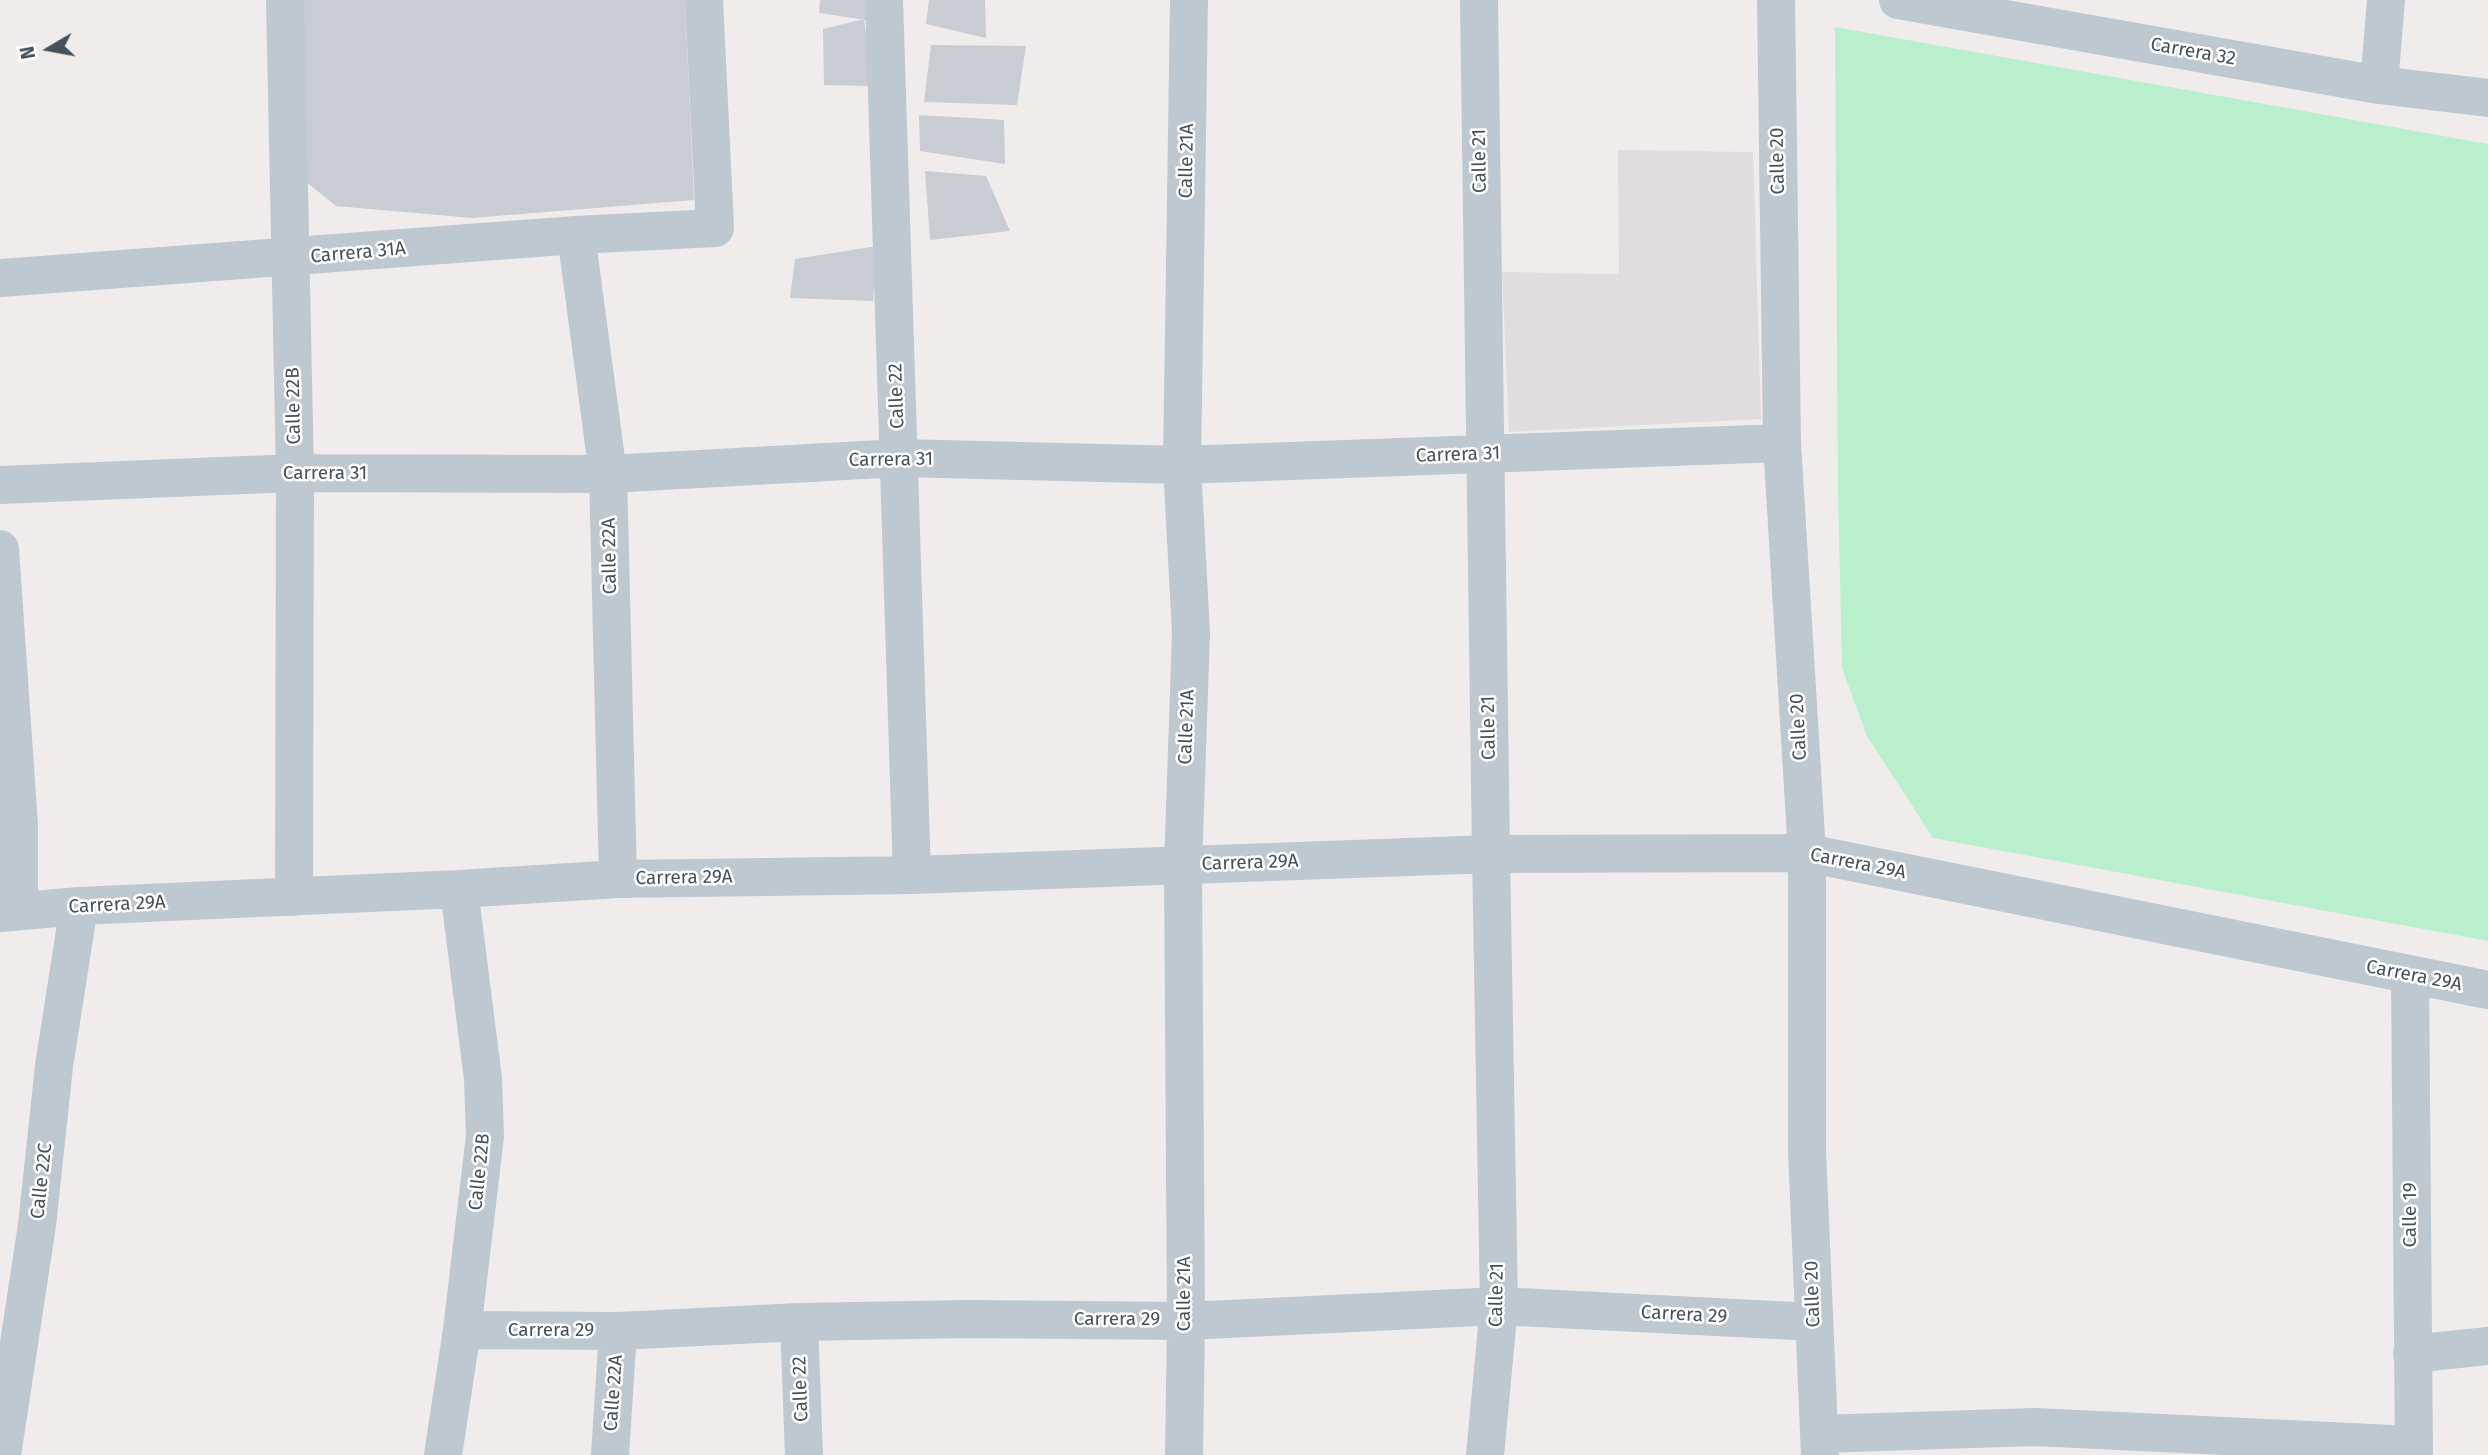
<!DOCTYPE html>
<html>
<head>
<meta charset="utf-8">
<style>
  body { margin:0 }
  #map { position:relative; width:2488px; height:1455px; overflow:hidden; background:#f0ecec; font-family:"Fira Sans",sans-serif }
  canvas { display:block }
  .north { position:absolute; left:14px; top:14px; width:70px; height:70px; -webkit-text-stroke:5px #fff; paint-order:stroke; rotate:260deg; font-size:19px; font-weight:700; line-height:28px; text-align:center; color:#45505a }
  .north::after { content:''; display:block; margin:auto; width:24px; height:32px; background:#45505a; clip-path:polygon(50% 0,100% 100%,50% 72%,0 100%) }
</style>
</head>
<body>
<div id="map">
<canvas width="2488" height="1455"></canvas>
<div class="north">N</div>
</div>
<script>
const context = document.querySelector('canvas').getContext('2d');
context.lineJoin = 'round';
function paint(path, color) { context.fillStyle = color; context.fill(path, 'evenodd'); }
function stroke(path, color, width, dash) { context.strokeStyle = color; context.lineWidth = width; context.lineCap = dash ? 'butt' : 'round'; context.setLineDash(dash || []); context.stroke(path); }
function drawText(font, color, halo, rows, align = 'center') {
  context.font = font + ' "Fira Sans",sans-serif'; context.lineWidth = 5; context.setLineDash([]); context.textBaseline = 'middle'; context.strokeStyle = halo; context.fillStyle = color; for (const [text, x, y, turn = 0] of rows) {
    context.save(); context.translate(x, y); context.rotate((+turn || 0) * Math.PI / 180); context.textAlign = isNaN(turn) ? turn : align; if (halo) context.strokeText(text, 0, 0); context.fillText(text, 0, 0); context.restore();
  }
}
paint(new Path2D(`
  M1618 150 1753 152 1761 419 1509 432 1502 272 1619 274Z`), '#e1ddde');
paint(new Path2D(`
  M1835 27 2488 144V941L1933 838 1867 736 1842 668 1838 491Z`), '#b9efcd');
paint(new Path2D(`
  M297 0H685L694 200 472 218 336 206 300 177Z
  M820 0H876L873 21 819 13Z
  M929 0H985L986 38 926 24Z
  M864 19 873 86 824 85 823 29Z
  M931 45 1026 46 1017 105 924 102Z
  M919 115 1004 120 1005 164 920 151Z
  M925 171 986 176 1010 231 930 240Z
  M877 246 873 301 790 298 795 259Z`), '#c9ccd2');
stroke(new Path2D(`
  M285 0 295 473 294 897
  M884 0 912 875
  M1479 0 1491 854 1499 1306 1485 1455
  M1776 0 1782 443 1807 853V1151L1820 1455
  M1898 0 2379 85 2488 98
  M2379 85 2386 0
  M576 235 608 474 618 879
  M0 278 576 235 715 228 704 0
  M0 485 295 473 608 474 900 458 1182 465 1782 443
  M0 549 19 826V911
  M0 913 79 906 459 889 618 879 912 875 1491 854 1807 853 2488 990
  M2410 975 2414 1455
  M799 1322 804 1455
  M462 1330 618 1331 799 1322 969 1319 1186 1321 1499 1306 1814 1322
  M2412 1354 2488 1346
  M1819 1434 2035 1427 2413 1445
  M2 1455 37 1225 54 1066 79 906
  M443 1455 462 1330 485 1136 483 1079 459 889
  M610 1455 618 1331
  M1184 1455 1186 1321 1183 866 1191 633 1182 465 1189 0`), '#bdc8d0', 38);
drawText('19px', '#45505a', '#fff', [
  ["Carrera 32",2193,52,10],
  ["Calle 21A",1187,161,-89],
  ["Calle 21",1480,161,-91],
  ["Calle 20",1778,161,-91],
  ["Carrera 31A",358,253,-5],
  ["Calle 22",897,396,-92],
  ["Calle 22B",294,406,-91],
  ["Carrera 31",1458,455,-2],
  ["Carrera 31",891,460,-1],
  ["Carrera 31",325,474],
  ["Calle 22A",610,556,-91],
  ["Calle 21A",1187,727,-88],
  ["Calle 20",1799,727,-93],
  ["Calle 21",1489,728,-91],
  ["Carrera 29A",1250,863,-2],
  ["Carrera 29A",1858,864,11],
  ["Carrera 29A",684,878,-1],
  ["Carrera 29A",117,905,-3],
  ["Carrera 29A",2414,976,11],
  ["Calle 22B",480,1172,-84],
  ["Calle 22C",42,1181,-84],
  ["Calle 19",2411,1215,-90],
  ["Calle 21A",1185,1294,-90],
  ["Calle 20",1813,1294,-92],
  ["Calle 21",1497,1295,-89],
  ["Carrera 29",1684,1315,3],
  ["Carrera 29",1117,1320],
  ["Carrera 29",551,1331],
  ["Calle 22",801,1389,-92],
  ["Calle 22A",614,1393,-86]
]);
</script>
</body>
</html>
